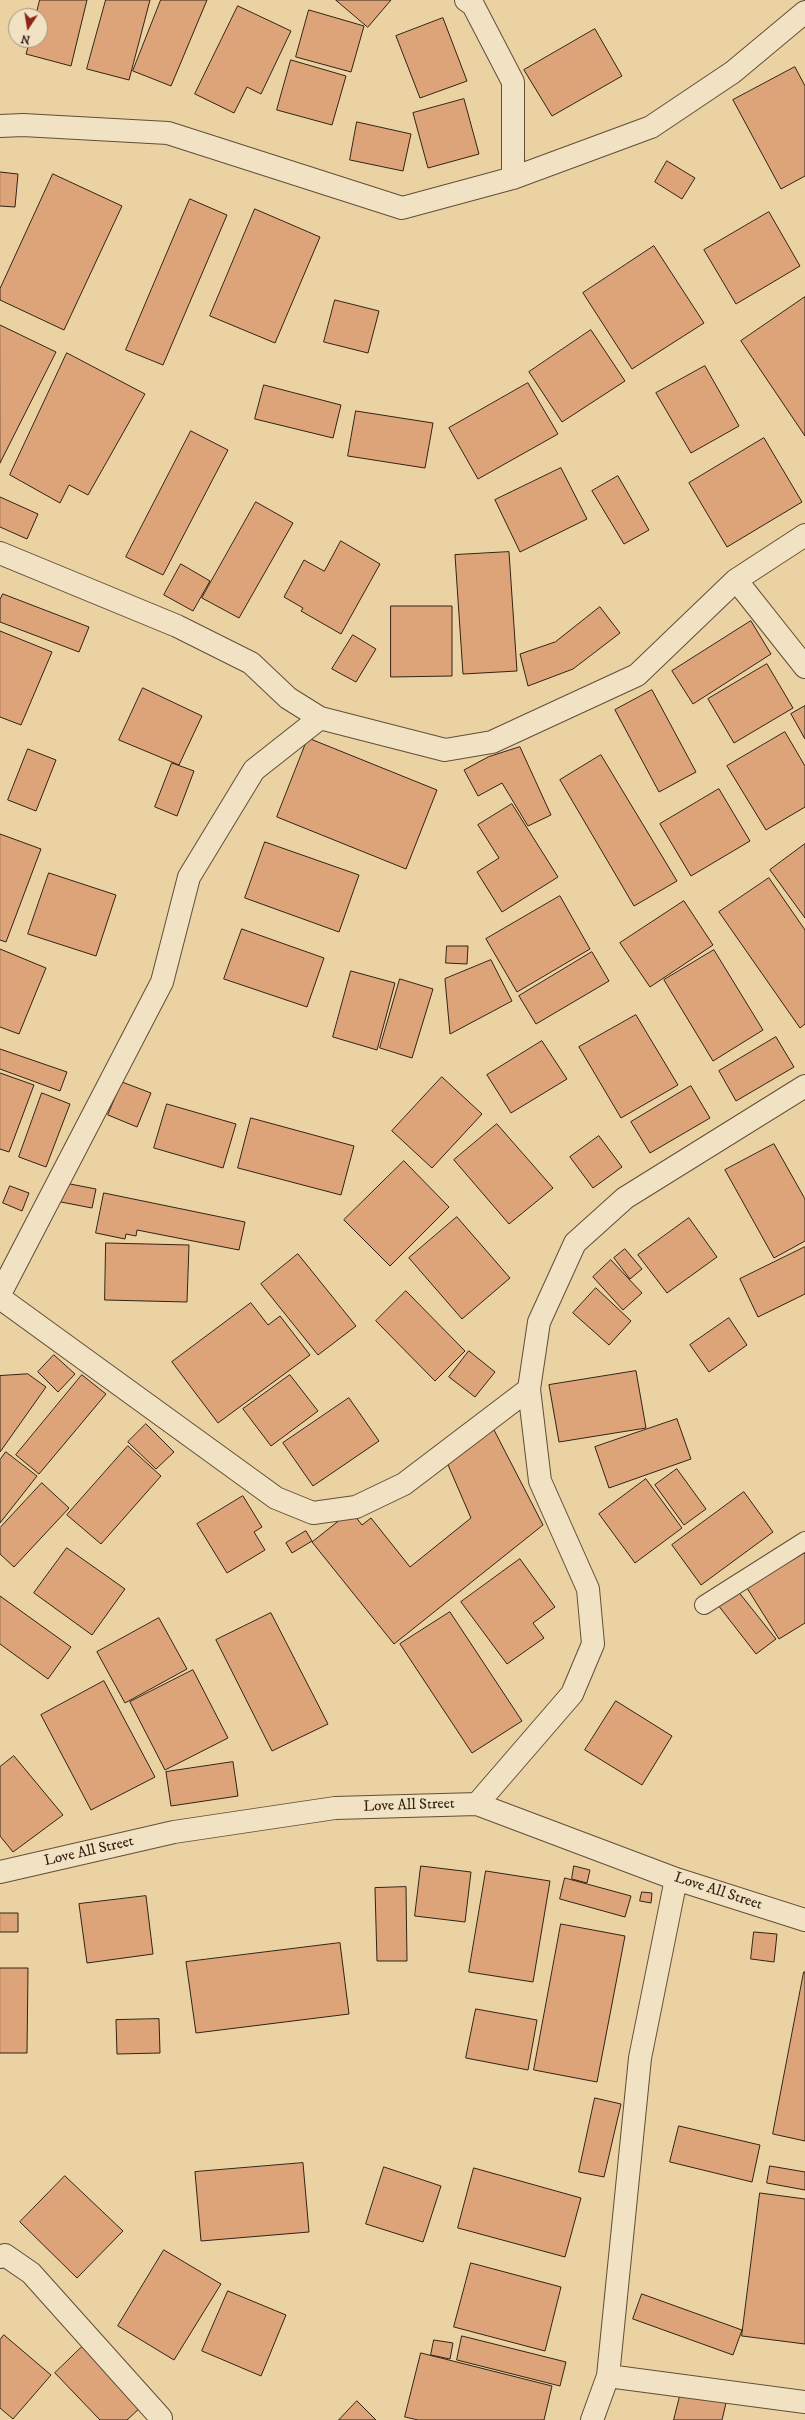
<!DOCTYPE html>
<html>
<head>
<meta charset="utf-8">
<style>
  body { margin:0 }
  #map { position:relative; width:805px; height:2420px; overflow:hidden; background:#ead2a3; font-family:"IM FELL DW Pica",serif }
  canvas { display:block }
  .north { position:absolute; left:8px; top:8px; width:40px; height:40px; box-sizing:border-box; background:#f1e2c3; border:1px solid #a5957e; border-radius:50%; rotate:192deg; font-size:11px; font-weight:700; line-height:16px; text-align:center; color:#342216 }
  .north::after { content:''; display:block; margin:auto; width:14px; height:18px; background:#8f2418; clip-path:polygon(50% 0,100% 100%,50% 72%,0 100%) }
</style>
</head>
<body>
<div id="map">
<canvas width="805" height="2420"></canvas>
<div class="north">N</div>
</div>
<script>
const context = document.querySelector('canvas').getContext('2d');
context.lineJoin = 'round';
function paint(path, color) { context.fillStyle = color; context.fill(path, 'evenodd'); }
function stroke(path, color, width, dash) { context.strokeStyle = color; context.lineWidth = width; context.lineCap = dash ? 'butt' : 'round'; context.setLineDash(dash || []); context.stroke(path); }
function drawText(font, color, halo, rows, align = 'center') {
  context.font = font + ' "IM FELL DW Pica",serif'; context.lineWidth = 3; context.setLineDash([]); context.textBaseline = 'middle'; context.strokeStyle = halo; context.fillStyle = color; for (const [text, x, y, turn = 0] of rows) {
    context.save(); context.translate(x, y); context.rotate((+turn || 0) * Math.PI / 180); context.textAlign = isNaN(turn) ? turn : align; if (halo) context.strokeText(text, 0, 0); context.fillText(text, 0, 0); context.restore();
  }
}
const building = new Path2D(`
  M40 0H87L71 66 26 54 30 40H40V16H36Z
  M106 0H150L129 80 87 69Z
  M161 0H207L171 86 133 71Z
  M336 0H391L368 27Z
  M238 6 291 31 261 94 247 87 234 113 195 94Z
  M309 10 364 26 351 72 296 57Z
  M443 18 467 81 420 98 396 36Z
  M595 29 622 76 552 116 524 70Z
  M291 60 346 76 332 125 277 110Z
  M795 67 805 86V176L781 189 733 100Z
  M464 99 479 154 428 168 413 113Z
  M357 122 411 134 403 171 350 160Z
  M667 161 695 178 682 199 655 182Z
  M0 172 18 174 15 207 0 206Z
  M53 174 122 206 64 330 0 300V289Z
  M190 199 227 215 163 365 126 350Z
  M255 209 320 237 275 343 210 316Z
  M769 212 800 266 736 304 704 250Z
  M654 246 704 323 632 369 583 293Z
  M805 297V436L741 341Z
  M335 300 379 311 368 353 324 342Z
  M0 325 56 352 0 463Z
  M591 330 625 381 562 422 529 372Z
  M67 353 145 394 88 495 69 485 60 503 10 475Z
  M705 366 739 426 691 453 656 393Z
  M528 383 558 434 478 479 449 428Z
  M264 385 341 405 333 438 255 419Z
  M356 411 433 423 425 468 348 456Z
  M191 431 228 450 163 575 126 557Z
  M764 438 802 502 727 547 689 483Z
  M561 468 587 519 520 552 495 500Z
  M618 476 649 530 624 544 592 491Z
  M0 497 38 514 27 539 0 527Z
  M256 502 293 523 239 618 202 598Z
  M341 541 380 564 341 634 301 611 303 608 284 597 304 560 324 571Z
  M509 552 517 671 463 674 455 555Z
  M181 564 210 581 193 611 164 595Z
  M3 594 89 627 79 652 0 622V600Z
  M391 606H452V676L391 677Z
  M600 607 620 633 573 669 528 686 520 654 555 642Z
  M751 621 771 654 693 704 672 671Z
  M0 631 52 652 21 725 0 717Z
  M353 635 376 649 356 682 332 669Z
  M767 664 793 708 734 743 708 699Z
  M143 688 202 716 179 765 119 740Z
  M652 690 696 772 659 792 615 710Z
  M805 706V739L791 714Z
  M785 732 805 766V807L766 830 727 766Z
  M308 738 437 790 406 869 277 817Z
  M520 747 551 815 528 826 502 783 478 796 464 770 488 757Z
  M28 749 56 760 36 811 8 800Z
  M601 755 677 881 634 906 560 780Z
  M172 763 194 771 177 816 155 807Z
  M719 789 750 841 691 876 660 824Z
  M512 804 558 877 502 912 477 872 499 858 478 825Z
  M0 834 41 849 6 942 0 940Z
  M265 842 359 875 339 932 245 898Z
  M805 844V918L770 870Z
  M49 873 116 895 96 956 28 934Z
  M769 878 805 930V1024L800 1028 719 912Z
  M560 896 590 949 517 992 486 939Z
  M684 901 713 945 650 987 620 943Z
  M242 929 324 958 307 1007 224 979Z
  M447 946H468L467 964 446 963Z
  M0 949 46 968 19 1034 0 1027Z
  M714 950 763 1030 713 1061 664 980Z
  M592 952 609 981 536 1024 519 996Z
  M491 960 512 1001 450 1034 445 979Z
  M351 971 395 983 377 1050 333 1037Z
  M400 979 433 989 412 1058 380 1048Z
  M636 1015 678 1085 621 1118 579 1047Z
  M776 1037 794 1067 736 1101 719 1071Z
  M542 1041 567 1079 511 1113 487 1075Z
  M0 1049 67 1072 60 1091 0 1069Z
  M0 1073 34 1085 9 1152 0 1149Z
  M442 1077 482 1114 432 1168 392 1131Z
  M122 1082 151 1093 137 1127 108 1115Z
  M691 1086 710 1118 650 1153 631 1122Z
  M42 1093 70 1104 46 1167 19 1157Z
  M167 1104 236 1124 223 1168 154 1148Z
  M251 1118 354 1146 341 1195 238 1168Z
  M497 1124 553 1188 509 1224 454 1160Z
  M599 1136 622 1167 593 1188 570 1157Z
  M774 1144 805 1199V1241L774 1258 725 1170Z
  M404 1161 449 1207 390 1266 344 1220Z
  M65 1183 96 1189 92 1208 61 1202Z
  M10 1186 29 1193 22 1211 3 1203Z
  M104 1193 245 1222 239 1250 137 1230 136 1236 126 1234 125 1239 96 1233Z
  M457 1217 510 1278 462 1319 409 1258Z
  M689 1218 717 1257 667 1293 638 1255Z
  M106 1243 189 1245 187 1302 105 1300Z
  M805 1247V1294L758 1317 740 1279Z
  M625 1249 642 1269 630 1279 614 1258Z
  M298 1254 356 1326 318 1355 261 1284Z
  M611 1260 642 1293 623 1310 593 1277Z
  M596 1288 631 1321 609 1345 573 1313Z
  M406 1291 465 1351 435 1381 376 1321Z
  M251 1303 268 1325 280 1316 310 1355 218 1423 172 1362Z
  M729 1318 747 1345 709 1372 690 1345Z
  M469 1351 495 1372 475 1397 449 1377Z
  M54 1355 75 1374 58 1392 38 1372Z
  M636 1371 646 1428 559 1442 549 1385Z
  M28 1374 46 1387 0 1452V1376Z
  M82 1375 106 1394 39 1474 16 1455Z
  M290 1375 318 1411 271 1446 243 1409Z
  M349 1398 379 1441 313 1486 283 1443Z
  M677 1419 691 1459 609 1488 595 1447Z
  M146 1424 174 1452 156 1469 128 1442Z
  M493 1428 543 1525 394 1644 312 1542 351 1511 362 1525 371 1518 410 1567 471 1518 445 1458Z
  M128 1446 161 1476 101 1544 67 1515Z
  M6 1452 37 1476 0 1523V1460Z
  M677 1469 706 1509 684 1525 655 1485Z
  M646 1479 682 1528 635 1563 599 1514Z
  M42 1483 69 1508 14 1567 0 1554V1528Z
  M744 1492 773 1532 701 1585 672 1545Z
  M243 1496 262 1527 254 1532 265 1550 227 1573 197 1524Z
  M306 1531 312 1541 292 1553 286 1543Z
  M67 1548 125 1589 92 1635 34 1593Z
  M805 1553V1623L779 1639 747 1588Z
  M520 1559 555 1607 533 1623 544 1638 507 1664 461 1602Z
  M737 1590 776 1639 756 1654 718 1605Z
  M0 1596 71 1647 48 1679 0 1644Z
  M450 1612 522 1721 472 1753 400 1644Z
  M271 1613 328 1724 272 1751 216 1640Z
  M159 1618 187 1669 125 1703 97 1652Z
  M193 1670 228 1738 165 1770 130 1702Z
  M104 1681 155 1777 91 1810 41 1715Z
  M616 1701 672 1736 642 1785 585 1750Z
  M14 1756 63 1815 13 1852 0 1836V1767Z
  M233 1762 238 1796 171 1806 166 1772Z
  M421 1866 471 1872 465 1922 415 1916Z
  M574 1866 590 1870 587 1883 572 1879Z
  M486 1871 550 1881 533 1982 469 1972Z
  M565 1878 631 1896 625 1917 560 1899Z
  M406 1887 407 1961H377L375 1888Z
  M642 1892 652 1893 651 1903 640 1901Z
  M146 1896 153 1954 87 1963 79 1904Z
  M0 1913H18V1932H0Z
  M561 1924 625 1936 597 2082 534 2070Z
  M754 1932 777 1934 774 1962 751 1959Z
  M340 1943 349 2014 196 2033 186 1962Z
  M0 1968H28L27 2053H0Z
  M804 1972H805V2141L773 2134Z
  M476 2009 537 2020 528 2070 466 2058Z
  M159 2019 160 2053 117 2054 116 2020Z
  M595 2098 621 2104 604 2177 579 2172Z
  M679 2126 760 2145 752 2182 670 2162Z
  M303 2163 309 2232 201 2241 195 2172Z
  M770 2166 805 2172V2190L767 2183Z
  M384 2167 441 2186 423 2242 366 2224Z
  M474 2168 581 2198 565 2257 458 2228Z
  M65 2176 123 2231 77 2278 20 2222Z
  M760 2193 805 2199V2344L742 2336Z
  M164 2250 221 2284 174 2360 118 2326Z
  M471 2263 561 2287 545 2351 454 2327Z
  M228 2291 286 2315 261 2376 202 2351Z
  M642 2294 742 2330 733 2355 633 2319Z
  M4 2335 51 2375 13 2419 0 2408V2340Z
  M462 2336 566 2362 560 2386 457 2360Z
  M434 2340 453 2343 450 2359 431 2355Z
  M83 2346 142 2406 127 2420H100L55 2373Z
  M421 2353 552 2386 544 2420H418L405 2417Z
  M681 2392 726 2403 722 2420H674Z
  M357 2401 376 2420H339Z`);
paint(building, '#dda479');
stroke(building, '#342216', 1);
const lane = new Path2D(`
  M704 1605 805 1541`);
const street = new Path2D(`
  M466 0 473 5 513 82V178
  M0 126 23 125 168 133 402 208 513 178 651 127 733 72 805 12
  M0 553 177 626 251 663 288 698 320 718 445 750 492 742 637 675 736 580 805 667
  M736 580 805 535
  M0 1294 162 982 189 877 254 770 320 718
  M0 1298 276 1498 313 1513 356 1507 404 1484 529 1389
  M477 1804 572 1694 593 1644 588 1589 540 1481 529 1389 539 1322 575 1243 625 1198 805 1086
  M0 1872 174 1832 335 1808 477 1804 676 1879 805 1920
  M0 2257 5 2255 31 2273 161 2418
  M608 2376 805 2402
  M592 2420 608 2376 640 2058 676 1879`);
stroke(lane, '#624e39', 20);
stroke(street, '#624e39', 24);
stroke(lane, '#f1e2c3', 18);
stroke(street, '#f1e2c3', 22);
drawText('15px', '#342216', '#f1e2c3', [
  ["Love All Street",409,1806,-2],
  ["Love All Street",89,1852,-13],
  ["Love All Street",718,1892,18]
]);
</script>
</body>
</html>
